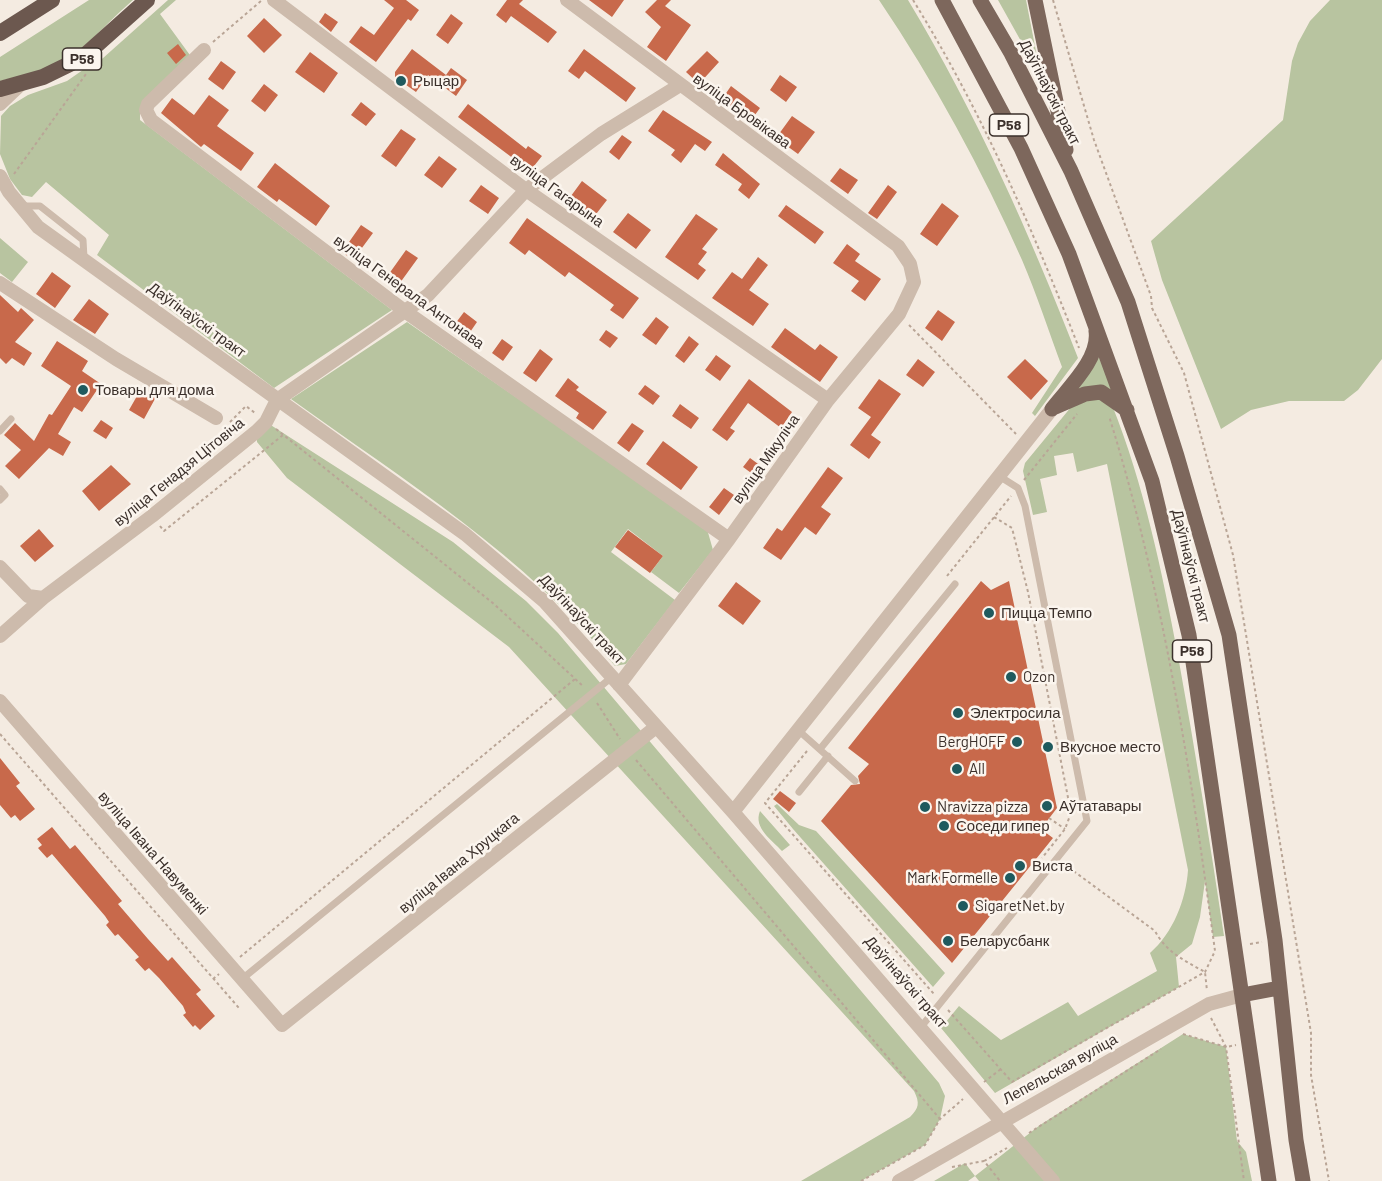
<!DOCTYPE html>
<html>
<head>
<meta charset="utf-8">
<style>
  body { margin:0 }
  canvas { display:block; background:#f4ebe1 }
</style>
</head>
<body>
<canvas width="1382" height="1181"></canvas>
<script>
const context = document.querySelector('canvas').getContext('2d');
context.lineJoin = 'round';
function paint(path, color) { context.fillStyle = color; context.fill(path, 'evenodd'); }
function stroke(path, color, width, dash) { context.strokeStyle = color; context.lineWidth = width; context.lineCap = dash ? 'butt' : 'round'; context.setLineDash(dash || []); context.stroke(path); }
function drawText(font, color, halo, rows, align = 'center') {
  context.font = font + ' Barlow,sans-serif'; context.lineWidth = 5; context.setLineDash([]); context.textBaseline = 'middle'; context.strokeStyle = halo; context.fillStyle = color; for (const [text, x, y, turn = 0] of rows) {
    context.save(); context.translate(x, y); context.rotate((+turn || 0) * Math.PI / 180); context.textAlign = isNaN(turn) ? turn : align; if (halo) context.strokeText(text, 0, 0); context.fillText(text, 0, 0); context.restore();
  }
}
paint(new Path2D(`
  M89 0H133C106 23 83 54 50 67 34 74 16 77 0 81V57Z
  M168 0H176L160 14 195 62 167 78 140 107V120L392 310 274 388 97 255 109 235 46 182 32 197 22 195 10 179 0 154 1 116 10 106 28 95 67 81 90 65 93 67Z
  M879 0H908C977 115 1030 234 1078 358L1035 416 1032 413 1062 367C1049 332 1037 295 1022 260 982 170 934 81 879 0Z
  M998 0H1026L1041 77Z
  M1330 0H1382V359L1358 390 1344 401H1289L1251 410 1221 429 1162 280 1151 241 1283 120 1292 61 1298 43 1310 21Z
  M0 238 28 262 12 282 0 273Z
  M407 322 707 529 713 550 679 593 651 572 663 556 628 529 611 552 675 600 626 664 615 666C526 556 405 481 291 399Z
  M1101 354 1113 391 1075 392Z
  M1087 395 1112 405C1144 485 1162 571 1178 656 1195 749 1210 842 1224 936L1213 937 1205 881 1200 917 1192 944 1176 957 1179 987 995 1093 941 1028 959 1006 1001 1040 1068 1002 1078 1016 1157 971 1150 953C1173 933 1186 900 1188 870L1107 464 1077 472 1073 453 1054 456 1057 475 1040 479 1047 512 1033 515 1023 471 1025 463 1076 401Z
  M266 422 453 542 526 601 558 633 939 1083 945 1096 940 1119 925 1145 861 1181H801L910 1117C919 1108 920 1103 914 1091L509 647 287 478 257 442V431Z
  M777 804 799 825 816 831 945 973 933 987 793 829 774 806Z
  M760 811 790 845 782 851C772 840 753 828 760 811Z
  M1183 1034 1226 1047 1237 1141 1246 1152 1252 1181H979L975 1176 968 1181H934L965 1163 975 1176 1040 1125Z`), '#b8c4a0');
paint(new Path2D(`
  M384 0H406L419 10 411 21 408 19 376 62 349 42 361 26 374 35 394 8Z
  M507 0H523L519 4 557 32 548 43 511 16 506 23 496 15Z
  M589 0H624L612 17Z
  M657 0H671L665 6 691 25 666 61 647 47 661 27 645 12Z
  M325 13 338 22 331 32 319 22Z
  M451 14 463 23 448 44 436 35Z
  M264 18 282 35 264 53 247 36Z
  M178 44 186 55 176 64 167 53Z
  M412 49 446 75 451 68 467 80 456 96 428 75 416 92 395 77V72Z
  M584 49 636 88 626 102 585 71 579 79 568 71Z
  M707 51 719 62 699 84 686 72Z
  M310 52 338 73 324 93 295 72Z
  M221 61 236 72 223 90 208 79Z
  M780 75 797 87 786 102 770 90Z
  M264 84 278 95 265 112 251 101Z
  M731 86 760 108 749 123 720 102Z
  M209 95 229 110 217 126 254 153 241 171 204 144 201 147 161 113 172 98 194 115Z
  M361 102 376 114 366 126 351 115Z
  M468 104 526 149 528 146 542 156 530 171 458 117Z
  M663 110 712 142 705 151 695 144 681 163 671 155 675 150 648 131Z
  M792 116 815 132 798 154 776 138Z
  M401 129 416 139 396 167 381 156Z
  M622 135 632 142 619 160 609 152Z
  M723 153 760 184 749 199 738 190 742 184 715 165Z
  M439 156 457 169 442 188 424 175Z
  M275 163 330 206 316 226 279 199 277 202 257 187Z
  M840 168 858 180 848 194 830 181Z
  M582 181 607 200 593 218 568 200Z
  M481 185 499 198 488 214 469 201Z
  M888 185 897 192 877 219 868 213Z
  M942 203 959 216 937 246 920 234Z
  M786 205 824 232 815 244 778 216Z
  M628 213 651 230 636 249 613 232Z
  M696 214 718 229 702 249 707 252 698 264 706 270 698 280 665 257Z
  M527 218 639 298 623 319 610 310 614 305 569 272 565 277 529 250 525 255 509 243Z
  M361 225 373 233 353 260 342 252Z
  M847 244 860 254 855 261 881 279 865 301 851 291 859 281 833 263Z
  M406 250 418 258 397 287 386 278Z
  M758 257 768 265 749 290 769 304 753 326 712 298 732 272 742 279Z
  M52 272 71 286 55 308 36 294Z
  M0 295 18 312 21 308 34 320 15 342 32 353 24 366 12 358 6 364 0 358Z
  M89 299 109 314 95 334 73 320Z
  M938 310 955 322 942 341 925 328Z
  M464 312 477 322 466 338 452 328Z
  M656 317 669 327 656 345 642 335Z
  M785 328 815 350 820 344 838 357 820 382 771 347Z
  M606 330 618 338 610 348 599 340Z
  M689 336 699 344 684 363 675 356Z
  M502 339 513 347 503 361 492 353Z
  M57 341 88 361 82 371 101 384 82 412 74 407 58 434 71 442 63 456 49 448 19 479 5 466 21 450 4 435 15 423 34 441 49 414 52 415 71 386 41 366Z
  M540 349 553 359 536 382 523 373Z
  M716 355 731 366 720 381 705 370Z
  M918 359 935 372 923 387 906 375Z
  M1025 359 1048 381 1031 400 1007 377Z
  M568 378 579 387 576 390 607 412 593 430 576 418 579 413 555 396Z
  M749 379 792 412 781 428 748 403 730 428 735 431 727 441 712 430Z
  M879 379 901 394 871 435 881 442 869 459 850 445 871 417 858 408Z
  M645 385 660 396 653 405 638 394Z
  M141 389 156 397 144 419 129 410Z
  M680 404 699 418 691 429 672 416Z
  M101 420 113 428 106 439 93 431Z
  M632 423 644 431 629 452 617 443Z
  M663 441 698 467 681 490 646 464Z
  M750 458 765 469 758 478 743 467Z
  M111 465 131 484 99 511 82 491Z
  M828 467 843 478 821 507 831 514 816 535 805 527 781 560 763 548 777 528 782 531Z
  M724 488 734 495 719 515 709 507Z
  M39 529 54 546 35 562 20 546Z
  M628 530 663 556 650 573 615 547Z
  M981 581 991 590 1009 581 1057 808 1041 829 1053 838 952 963 821 821 851 785 860 784 858 776 869 764 848 748Z
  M736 582 761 601 743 625 718 606Z
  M0 758 20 783 16 786 35 809 20 821 15 815 11 818 0 805Z
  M780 791 796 803 789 812 773 799Z
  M52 827 70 849 75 845 122 901 118 904 148 939 168 961 172 957 201 990 196 994 215 1016 200 1030 195 1025 193 1027 183 1015 186 1013 183 1006 159 978 149 968 145 971 135 960 139 957 118 934 115 936 106 925 109 922 105 916 52 854 47 858 38 848 42 845 37 839Z`), '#c8694b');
stroke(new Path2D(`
  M913 0C981 110 1032 228 1079 348
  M1053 0 1094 140 1151 296 1152 308 1184 373 1233 555 1311 1033V1075L1329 1181
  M213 42 261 1
  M14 174 86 74
  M909 325 1016 434
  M230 422 246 406 255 413
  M276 429 494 604 584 687
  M1024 480 1077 414
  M994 517 1012 528 1028 592 1071 813 1065 829 1042 858
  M160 526 164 531 283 435
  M947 576 1011 496
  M597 703 620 739
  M0 734 239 1008
  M807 751 765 803 934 994
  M636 760 940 1119
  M1049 818 1065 829
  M1064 864 1155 931C1166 952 1185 961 1205 972L1207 991
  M1250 944 1262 942
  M240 957 575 679
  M213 979 219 974
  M948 1010 1012 1082 1205 972 1215 951C1191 772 1163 590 1109 416
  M1211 1018 1226 1047 1244 1181
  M1183 1034 1226 1047 1236 1045
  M984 1082 1001 1069
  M1029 1133 1161 1049
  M984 1161 1007 1148
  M952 1167 984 1161 1000 1181
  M861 1181 925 1145 940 1119 963 1099`), '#b9a596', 2, [3, 3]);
stroke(new Path2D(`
  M22 206H40L83 240 84 258
  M0 431 11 419
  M0 489 5 495 0 500
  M798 730 855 781
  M820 749 955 584
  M799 792 828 756
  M242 979 612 677
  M921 1027 1087 821 1025 506 1018 488 999 476`), '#cdbbac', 7);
stroke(new Path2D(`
  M274 0 526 190 828 400
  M567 0 898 246 910 264 914 282 899 314 828 400 729 539 619 685
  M204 50 148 104 146 110 151 120 406 312 729 539
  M0 104 20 85
  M0 176 9 192 38 227 465 534 545 602 733 812 1053 1181
  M0 283 116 359 216 418
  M0 567 28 596 43 598
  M0 636 43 598 152 516 257 431 266 422 277 400 428 295 526 190 601 134 680 85
  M0 701 282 1025 656 727
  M733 812 1052 409
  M899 1181 1209 1004 1242 995`), '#cdbbac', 14);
stroke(new Path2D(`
  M942 0 1021 148 1069 254 1152 481 1189 635 1269 1181
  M980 0 1011 53 1071 171 1128 302 1177 456 1229 635 1275 940 1296 1140 1303 1181
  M1035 0 1066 150
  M1055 407 1085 394 1101 392 1127 410
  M1052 409C1068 388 1100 359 1096 331
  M1242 995 1279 988`), '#7d675c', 15);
stroke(new Path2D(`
  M0 33 52 0
  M0 89 43 77 82 58 147 0`), '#6c584f', 16);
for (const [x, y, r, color] of [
  [401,81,6,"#1f5a5e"],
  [83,390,6,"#1f5a5e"],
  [989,613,6,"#1f5a5e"],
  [1011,677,6,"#1f5a5e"],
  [958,713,6,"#1f5a5e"],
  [1017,742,6,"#1f5a5e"],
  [1048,747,6,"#1f5a5e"],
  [957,769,6,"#1f5a5e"],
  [1047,806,6,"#1f5a5e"],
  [925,807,6,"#1f5a5e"],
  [944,826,6,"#1f5a5e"],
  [1020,866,6,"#1f5a5e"],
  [1010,878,6,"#1f5a5e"],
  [963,906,6,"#1f5a5e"],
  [948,941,6,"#1f5a5e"]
]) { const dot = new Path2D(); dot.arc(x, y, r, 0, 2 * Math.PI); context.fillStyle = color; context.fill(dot); stroke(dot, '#fbf5ee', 2); }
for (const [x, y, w] of [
  [82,59,39],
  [1009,125,39],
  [1192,651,39]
]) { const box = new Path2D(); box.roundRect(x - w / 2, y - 11, w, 22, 4.5); context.fillStyle = '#fbf5ee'; context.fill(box); stroke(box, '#3b302b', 1.5); }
drawText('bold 14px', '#3b302b', null, [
  ["Р58",82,59],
  ["Р58",1009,125],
  ["Р58",1192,651]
]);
drawText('15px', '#3b302b', '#fbf5ee', [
  ["Рыцар",413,81],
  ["Товары для дома",95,390],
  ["Пицца Темпо",1001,613],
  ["Ozon",1023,677],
  ["Электросила",970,713],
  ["BergHOFF",1005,742,"right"],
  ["Вкусное место",1060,747],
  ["All",969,769],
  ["Аўтатавары",1059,806],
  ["Nravizza pizza",937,807],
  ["Соседи гипер",956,826],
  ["Виста",1032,866],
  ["Mark Formelle",998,878,"right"],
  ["SigaretNet.by",975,906],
  ["Беларусбанк",960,941]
], 'left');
drawText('15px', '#3b302b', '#fbf5ee', [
  ["Даўгінаўскі тракт",1050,92,63],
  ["вуліца Бровікава",742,111,36],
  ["вуліца Гагарына",557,191,36],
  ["вуліца Генерала Антонава",409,292,36],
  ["Даўгінаўскі тракт",197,320,36],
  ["вуліца Мікуліча",766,459,-55],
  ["вуліца Генадзя Цітовіча",179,472,-39],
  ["Даўгінаўскі тракт",1191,566,76],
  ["Даўгінаўскі тракт",582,619,47],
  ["вуліца Івана Навуменкі",153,853,49],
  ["вуліца Івана Хруцкага",459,863,-39],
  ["Даўгінаўскі тракт",906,982,49],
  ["Лепельская вуліца",1060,1069,-29]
]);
</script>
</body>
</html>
